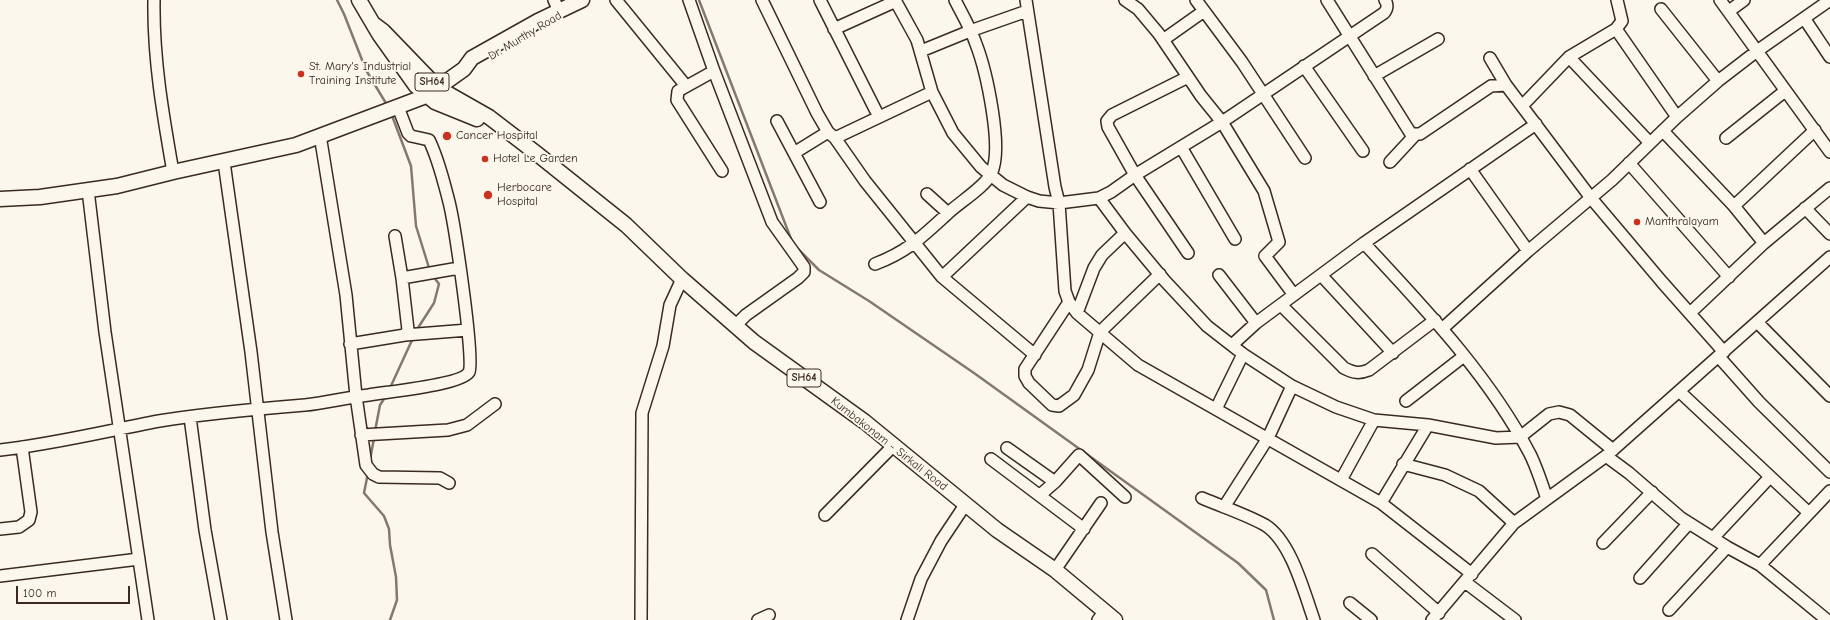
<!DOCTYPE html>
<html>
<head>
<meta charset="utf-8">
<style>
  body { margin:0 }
  #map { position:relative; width:1830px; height:620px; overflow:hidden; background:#fbf7ec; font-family:"Comic Neue",sans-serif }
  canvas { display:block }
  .scale { position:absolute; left:16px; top:586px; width:114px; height:18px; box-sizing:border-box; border:2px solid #3b2a1e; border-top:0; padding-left:5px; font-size:12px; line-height:14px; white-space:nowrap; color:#3b2a1e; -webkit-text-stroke:3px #fbf7ec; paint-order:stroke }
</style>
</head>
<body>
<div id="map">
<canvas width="1830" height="620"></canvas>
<div class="scale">100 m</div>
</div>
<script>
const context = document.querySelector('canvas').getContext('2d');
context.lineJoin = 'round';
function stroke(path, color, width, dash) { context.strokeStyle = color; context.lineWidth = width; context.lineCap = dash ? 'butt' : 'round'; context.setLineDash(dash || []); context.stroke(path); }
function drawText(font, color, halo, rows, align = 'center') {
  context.font = font + ' "Comic Neue",sans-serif'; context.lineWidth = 3.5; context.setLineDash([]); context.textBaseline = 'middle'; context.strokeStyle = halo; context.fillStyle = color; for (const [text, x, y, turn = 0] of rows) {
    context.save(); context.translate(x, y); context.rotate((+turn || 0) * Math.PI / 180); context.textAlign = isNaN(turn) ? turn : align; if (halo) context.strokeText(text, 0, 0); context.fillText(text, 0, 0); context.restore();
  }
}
stroke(new Path2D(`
  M337 0 344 14 366 70 387 105
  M699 0 793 244
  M391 113 411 166 416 226 430 271
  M798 249 819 270 869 301 974 373 1238 563 1266 590 1274 620
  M416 331 434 303 439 284 433 276
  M390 388 413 338
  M375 431 380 405 386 396
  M370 460 374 438
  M368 473 364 493 384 516 389 529 390 545 396 577 397 600 390 620`), '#85796d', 2.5);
const minor = new Path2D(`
  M154 0C153 58 163 115 173 172
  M554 0 559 11
  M616 0 686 86
  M689 0 714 71 772 222 804 267V272L798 278 746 315 735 326
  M762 0 817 113 828 132 835 138 865 181 942 277 1035 355
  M820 0 879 117
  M895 0 917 40 932 92 953 133 981 167 1003 185 1027 197 1039 201 1059 203 1099 198 1111 192 1135 175 1222 122 1384 13C1388 8 1388 5 1385 0
  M1026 0 1055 187 1059 203 1065 291 1069 302 1077 313 1138 365 1381 503 1472 574
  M1125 0 1138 9 1159 34 1201 96 1222 122 1264 191 1279 242 1265 256 1294 295
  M1196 0 1242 62 1305 158
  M1327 0 1411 134H1420L1491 86 1506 85 1591 198 1662 282 1724 352
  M1720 0 1830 152
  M1661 9 1718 81
  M1729 11 1744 0
  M1804 18 1830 57
  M834 29 896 1
  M1616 29 1677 117
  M1163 40 1204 11
  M921 51 970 31 1027 11
  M1569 57 1650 143
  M1490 58 1506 85
  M1304 66 1363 151
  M714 71 678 91 677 100 722 171
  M1374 76 1438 39
  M1188 77 1112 115 1107 121 1108 127 1135 175 1188 253
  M1522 106 1569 57 1616 29 1622 21 1617 0
  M777 121 820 202
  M1663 131 1734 206 1764 243
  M320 135 346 295 356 396 366 465 373 474 379 477 440 478 449 483
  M835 138 932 92
  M1726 138 1785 91
  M1181 147 1235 239
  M794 153 828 132
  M224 162 251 352 272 532 286 620
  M1390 162 1415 135
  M1629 163 1729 277
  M1470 169 1528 251
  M88 190 105 332 148 620
  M927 194 948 213
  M1099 198 1125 233 1165 281 1207 326 1243 354 1292 386 1336 407 1374 420 1428 425 1496 438 1520 437 1549 414 1559 412 1570 415 1613 450
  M1734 206 1815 130
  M1805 208 1830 234
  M1364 243C1425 309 1488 374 1530 454 1537 468 1542 484 1547 499
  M875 264C907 252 922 237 946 215 958 203 984 188 991 174 1004 149 986 70 976 44 971 29 962 14 955 0
  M1219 275 1256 323
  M1321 275 1393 353
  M942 277 1027 197
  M402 278 459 268
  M1069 302 1025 369V376L1029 383 1052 405 1059 406 1074 395 1088 370 1100 332 1160 274
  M1281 305 1344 368C1354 373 1359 374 1369 370L1435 320
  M1077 313 1094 268 1102 255 1125 233
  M1690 313 1764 243 1830 188
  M1757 322 1830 396
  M1442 329 1528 251 1612 180 1677 117 1718 81 1757 51 1830 0
  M405 335 468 330
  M350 344 405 335 408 330 402 278 395 236
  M1232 345 1256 323 1364 243 1536 124
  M1719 357 1759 402 1830 472
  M1680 392 1809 513
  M1406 401 1464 356
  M1216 409 1243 354
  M190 417 205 530 221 620
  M361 435 448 430 467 425 495 404
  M1007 448 1055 482 1040 495
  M0 450C54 444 106 431 159 421 207 413 256 409 305 405 326 403 348 397 369 395 385 392 462 385 469 372 475 360 454 219 448 198 443 179 438 158 429 140L411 136 408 133 398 107
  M1606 456 1629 473 1681 518 1727 547 1760 565 1827 620
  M991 459 1084 529
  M1403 464 1445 475 1479 491 1514 523
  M1341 480 1374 420
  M1055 482 1079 455 1125 497
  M1202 498C1223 507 1245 514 1265 525 1291 541 1304 592 1314 620
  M1381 503 1428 425
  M1224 507 1268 438 1292 386
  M825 515 894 445
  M0 529 19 527 29 520 31 512 22 447
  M1713 538 1770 477
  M1603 543 1652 492
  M1372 554 1439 613
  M1760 565 1830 491
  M1055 570 1101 503
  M0 576 139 559
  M1640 578 1689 523
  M1465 582 1515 620
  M1350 603 1371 620
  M1669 610 1727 547
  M641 620 642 413 663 346 670 305 682 279
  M758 620 769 615
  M907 620 921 579 941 541 965 505
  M1098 620 1105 611
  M1432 620 1514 523 1606 456 1830 257`);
const major = new Path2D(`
  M359 0 379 34 416 86 435 102 477 119
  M375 25 383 31 438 88 489 117 536 153 626 225 682 279 754 342 865 422 997 530 1055 570 1115 620
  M0 199 40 197 117 186 173 172 296 145 426 96 464 69 472 58 538 21 582 0`);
stroke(minor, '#3b2a1e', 14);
stroke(major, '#3b2a1e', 17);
stroke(minor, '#fbf7ec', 11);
stroke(major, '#fbf7ec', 14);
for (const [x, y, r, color] of [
  [301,74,4,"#c8321e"],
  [447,136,5,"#c8321e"],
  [485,159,4,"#c8321e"],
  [488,195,5,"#c8321e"],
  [1637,222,4,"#c8321e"]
]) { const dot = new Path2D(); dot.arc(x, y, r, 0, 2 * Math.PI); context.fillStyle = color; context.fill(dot); stroke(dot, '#fbf7ec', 1.5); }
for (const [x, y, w] of [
  [432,82,34],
  [804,378,34]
]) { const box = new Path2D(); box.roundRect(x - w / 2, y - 9, w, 18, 3); context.fillStyle = '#fbf7ec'; context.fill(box); stroke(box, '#3b2a1e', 1); }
drawText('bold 11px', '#3b2a1e', null, [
  ["SH64",432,82],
  ["SH64",804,378]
]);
drawText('12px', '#3b2a1e', '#fbf7ec', [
  ["Dr. Murthy Road",525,36,-31],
  ["Kumbakonam - Sirkali Road",889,444,38]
]);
drawText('12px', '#3b2a1e', '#fbf7ec', [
  ["St. Mary's Industrial",309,67],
  ["Training Institute",309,81],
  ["Cancer Hospital",456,136],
  ["Hotel Le Garden",493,159],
  ["Herbocare",497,188],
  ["Hospital",497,202],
  ["Manthralayam",1645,222]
], 'left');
</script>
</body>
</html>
